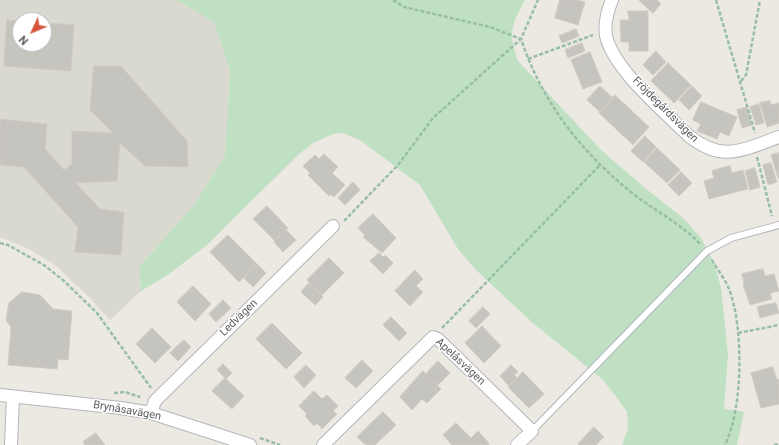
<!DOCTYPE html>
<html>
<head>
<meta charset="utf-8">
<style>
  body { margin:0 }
  #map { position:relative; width:779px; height:445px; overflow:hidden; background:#ebe9e1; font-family:Roboto,sans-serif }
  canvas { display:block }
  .north { position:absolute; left:12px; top:12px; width:40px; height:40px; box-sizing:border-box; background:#fff; border:1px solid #bdbebf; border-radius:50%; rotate:226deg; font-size:11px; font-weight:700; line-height:16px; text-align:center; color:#595c60 }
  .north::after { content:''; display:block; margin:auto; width:14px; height:18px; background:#d6563b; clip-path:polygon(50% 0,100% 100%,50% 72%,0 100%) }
</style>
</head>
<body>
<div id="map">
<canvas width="779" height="445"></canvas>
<div class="north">N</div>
</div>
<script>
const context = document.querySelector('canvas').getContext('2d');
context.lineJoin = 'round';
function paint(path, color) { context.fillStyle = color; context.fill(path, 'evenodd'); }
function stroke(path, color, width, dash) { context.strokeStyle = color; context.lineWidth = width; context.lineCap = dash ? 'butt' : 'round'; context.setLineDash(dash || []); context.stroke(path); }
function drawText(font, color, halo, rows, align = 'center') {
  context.font = font + ' Roboto,sans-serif'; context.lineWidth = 3; context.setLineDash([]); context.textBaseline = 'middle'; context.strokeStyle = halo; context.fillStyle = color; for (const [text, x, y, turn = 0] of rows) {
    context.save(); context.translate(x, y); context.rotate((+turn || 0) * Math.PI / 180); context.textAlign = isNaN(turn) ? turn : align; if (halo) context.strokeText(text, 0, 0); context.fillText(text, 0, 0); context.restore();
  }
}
paint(new Path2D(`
  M0 0H174L182 3 214 22 230 71 225 156 194 205 139 267 141 291 110 320 92 300 55 265 29 249 0 237ZM20 20H44V44H20Z`), '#dad9cf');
paint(new Path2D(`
  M174 0H525C511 26 508 33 518 61L600 149 645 188 683 218 701 238 714 262 721 288 728 354 724 409 744 412 737 445H622L628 429 627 412 615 395 602 379 534 324 476 270 458 249 420 185 360 140 343 133 333 134 313 143 298 155 208 244 169 274 141 291 139 267 194 205 225 156 230 71 214 22 182 3Z`), '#bfe0c3');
const building = new Path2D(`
  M560 0H577L585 2 578 25 555 18Z
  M639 0H657L661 4 653 13Z
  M628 11H648V51H629V42H621L620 20H629Z
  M7 20 20 21V44H44V23L74 25 71 71 4 66Z
  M576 29 579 36 562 43 559 36Z
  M582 43 585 51 568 58 565 50Z
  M656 51 666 62 653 75 643 65Z
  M590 52 602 82 583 89 571 60Z
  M668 63 691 85 674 103 651 81Z
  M94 66H121L187 141 188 167 145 166 120 143 117 181 76 183 100 209 124 212 121 255 75 252 78 227 24 167 0 165V119L47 124 45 149 64 170 72 164V131L113 133 90 110Z
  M600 86 613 98 600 112 587 100Z
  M692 86 702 96 689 110 679 100Z
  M615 95 649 127 633 145 599 113Z
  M770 101 771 105 779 103V123L767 127 760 103Z
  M701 102 737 117 729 136 720 132 717 139 697 131 701 124 693 120Z
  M759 104 764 123 756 125 750 107Z
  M747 107 752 125 742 128 737 110Z
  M645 136 656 147 643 162 631 151Z
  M657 148 680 170 667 183 644 162Z
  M779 153V178H778L771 155Z
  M324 154 338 167 332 173 345 185 334 197 330 194 329 196 308 175 310 173 303 166 315 155 319 159Z
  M771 163 777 182 768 185 763 165Z
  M730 166 732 173 743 170 748 189 709 199 704 181 714 178 712 171Z
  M755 168 760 187 750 190 745 171Z
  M681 172 692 183 679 196 668 185Z
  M353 182 360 190 345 205 338 198Z
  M267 206 288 228 275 241 253 219Z
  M373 214 396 238 382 253 363 237 365 235 358 228Z
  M286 230 296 240 283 252 274 242Z
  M228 235 257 264 239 282 210 252Z
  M379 253 383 257 385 255 393 263 383 274 370 261Z
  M329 258 344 273 322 295 307 280Z
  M257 264 266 273 253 287 244 278Z
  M763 269 765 276 774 274 779 291 770 293 772 299 750 305 743 284 744 283 742 274Z
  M415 270 423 279 416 286 423 292 410 306 395 291Z
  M309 283 323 297 315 305 301 292Z
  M193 286 211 304 195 321 177 302Z
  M22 292 40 295 53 309 72 311 68 360 58 359 57 369 8 365 11 327 6 320 9 303Z
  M223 300 231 308 216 322 209 314Z
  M776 303 779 313 760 318 757 307Z
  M483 307 490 314 476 328 469 321Z
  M391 317 407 333 399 341 383 325Z
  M272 323 302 353 286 369 256 339Z
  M482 326 501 346 484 363 465 343Z
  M152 328 171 347 155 363 136 344Z
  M184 340 191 347 178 361 170 353Z
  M362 360 373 371 356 388 345 378Z
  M438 361 450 373 437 386 426 374Z
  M223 364 232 373 226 379 217 370Z
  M306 365 316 375 304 388 294 377Z
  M511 365 518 372 514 375 517 378 509 386 500 376Z
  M773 367 777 380 779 379V404L761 408 751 373Z
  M423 371 441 389 427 403 422 399 412 410 400 397Z
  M523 372 544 394 529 408 508 387Z
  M225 378 244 396 232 409 212 391Z
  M314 391 322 399 327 395 338 406 333 411 337 414 322 429 317 423 314 426 305 416 307 414 299 406Z
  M383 412 396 425 375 445H366L357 437Z
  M456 423 471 438 478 431 489 443 488 445H452L443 435Z
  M594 427 604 437 596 445H579L578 444Z
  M96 433 105 445H85L83 442Z`);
paint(building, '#c6c4be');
stroke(building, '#cfcbc0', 1);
const service = new Path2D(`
  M532 431 707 251 731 238 779 225`);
const minor = new Path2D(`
  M612 0C607 12 604 23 606 36 614 70 664 111 689 136 723 163 742 150 779 137
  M0 395 121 408 151 413 250 445
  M151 413 155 401 333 226
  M11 445 13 397
  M323 445 433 337 438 339 532 431 517 445`);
stroke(service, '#b3b6ba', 8);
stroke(minor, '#b3b6ba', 14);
stroke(new Path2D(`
  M393 0 404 7 490 27 521 39 538 0
  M716 0 755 133
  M528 59 593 35
  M741 81 746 75 760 0
  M757 157 772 216
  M344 221 398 165 433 118 521 39C541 99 577 147 626 188 650 209 679 221 701 245
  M0 243 8 245 44 265 64 281 97 313 151 388
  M712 260C717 269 725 279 729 289 744 327 743 409 725 445
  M442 328 601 164
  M738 333 779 325
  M114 393 125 392 140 397
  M260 438 280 445
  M774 445 779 444`), '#98bea7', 2.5, [4, 2]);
stroke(service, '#fff', 6);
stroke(minor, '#fff', 12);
drawText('11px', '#595c60', '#fff', [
  ["Fröjdegårdsvägen",665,110,45],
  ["Ledvägen",239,318,-44],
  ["Apelåsvägen",460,362,43],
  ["Brynåsavägen",127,411,10]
]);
</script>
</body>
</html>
